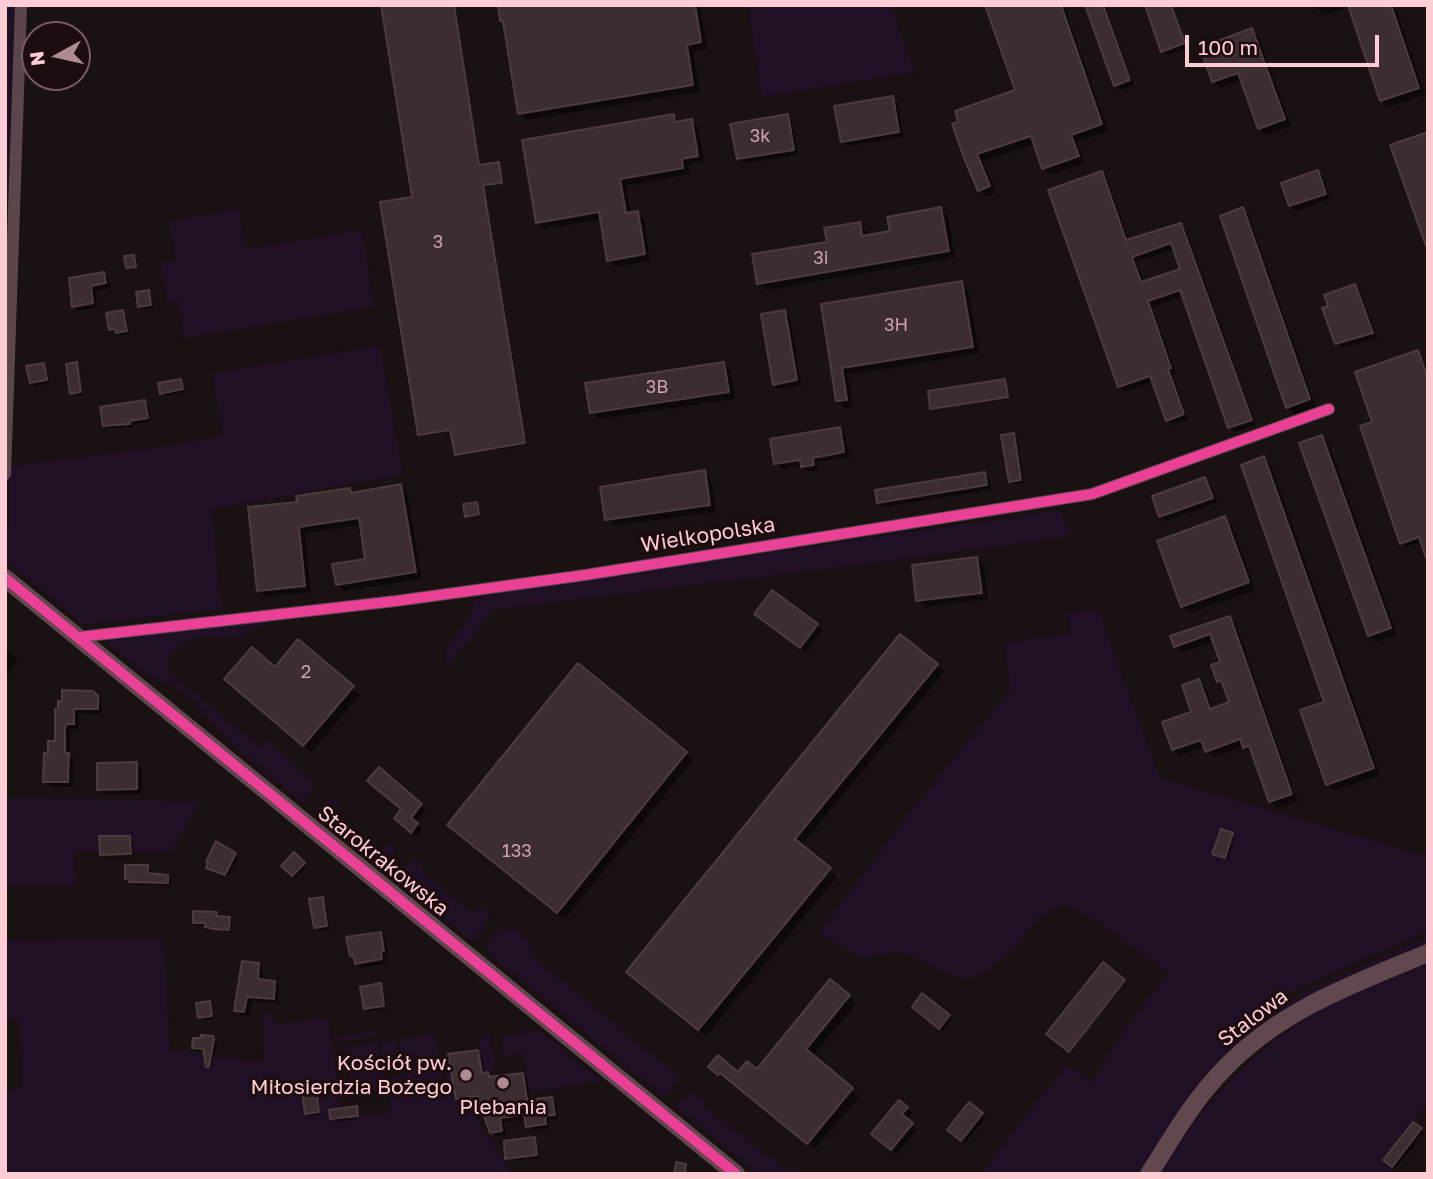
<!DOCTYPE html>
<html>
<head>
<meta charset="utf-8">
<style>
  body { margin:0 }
  #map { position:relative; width:1433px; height:1179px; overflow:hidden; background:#1a1112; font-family:"Golos Text",sans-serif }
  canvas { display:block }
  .frame { position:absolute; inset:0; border:7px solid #fdccd4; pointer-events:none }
  .north { position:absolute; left:21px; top:21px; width:70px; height:70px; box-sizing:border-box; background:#1e0d0f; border:2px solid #77595e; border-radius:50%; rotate:262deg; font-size:19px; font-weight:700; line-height:28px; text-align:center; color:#fdccd4 }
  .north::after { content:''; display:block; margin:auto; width:24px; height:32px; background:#ae8b90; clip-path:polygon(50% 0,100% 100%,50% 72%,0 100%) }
  .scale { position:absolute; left:1185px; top:35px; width:194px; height:32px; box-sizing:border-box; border:4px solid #fdccd4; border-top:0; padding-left:9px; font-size:21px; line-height:24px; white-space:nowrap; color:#fdccd4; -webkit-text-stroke:5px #1e0d0f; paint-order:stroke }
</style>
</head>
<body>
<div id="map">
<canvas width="1433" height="1179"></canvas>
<div class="frame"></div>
<div class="north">N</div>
<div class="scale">100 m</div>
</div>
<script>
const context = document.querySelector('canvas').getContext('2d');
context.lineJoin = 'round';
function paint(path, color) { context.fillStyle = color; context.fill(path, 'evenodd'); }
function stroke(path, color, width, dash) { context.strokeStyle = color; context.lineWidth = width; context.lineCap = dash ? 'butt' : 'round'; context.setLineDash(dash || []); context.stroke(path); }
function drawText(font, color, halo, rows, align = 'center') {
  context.font = font + ' "Golos Text",sans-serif'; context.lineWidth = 6; context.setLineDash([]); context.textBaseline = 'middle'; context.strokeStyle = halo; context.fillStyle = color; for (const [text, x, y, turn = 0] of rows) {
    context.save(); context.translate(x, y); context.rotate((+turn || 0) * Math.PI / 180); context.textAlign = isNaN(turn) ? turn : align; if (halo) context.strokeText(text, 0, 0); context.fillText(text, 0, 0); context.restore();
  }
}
paint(new Path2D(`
  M5 5H16L14 87 5 86Z
  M748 5H891L915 72 762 97Z
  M5 89 14 91 11 194 5 196Z
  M239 209 246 249 362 230 374 307 184 338 178 301 167 303 161 263 176 260 169 221Z
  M380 346 403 475 211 509 222 609 83 625 5 560V536L8 531 11 516 9 473 11 466 153 448 223 436 212 373Z
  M1060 510 1070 536C878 564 686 585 494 610L448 667 445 658 446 649 469 618 474 601 483 594Z
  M1098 610 1160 778 1418 854H1428V931L1299 988 1242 1022 1248 1031 1280 1007 1306 991 1428 937V945L1309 996 1161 1141 1140 1174H981L1066 1064 1091 1082 1126 1026 1169 973 1093 918 1064 905 1040 916 1018 945 984 973 965 980 928 965 903 951 861 958 818 934 918 802 1011 689 1004 643 1070 634 1068 613Z
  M267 621 264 625 251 629 242 638 204 637 185 641 170 655 167 670 259 747 266 740 270 741 314 783 313 790 302 802 232 744 204 713 205 710 170 682 167 684 143 673 106 642 109 639Z
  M5 798 200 801 171 852 74 851 77 886H5Z
  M330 799 342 803 332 816 380 854 389 843 393 845 395 852 387 862 388 868 384 870 315 811 319 806Z
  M415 856 424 863 421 871 472 913 478 906 486 908C494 921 480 931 473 941L398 880 402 871Z
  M506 928 518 931 531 943 533 957 678 1076 676 1083 664 1097 486 951C487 939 495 931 506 928Z
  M163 938 170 1050 264 1063 263 1010 281 1024 328 1017 343 1119 392 1112 390 1095 441 1089 445 1085 446 1070H451L456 1103 466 1102 513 1174H5V1090L22 1088 19 1018 5 1019V941Z
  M1428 962V1106L1426 1105 1384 1159 1392 1167 1389 1174H1158C1206 1097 1266 1034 1349 994 1374 981 1402 972 1428 962Z
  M489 1030 495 1065 489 1071 483 1072 479 1043Z
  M539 1030 602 1081 529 1092 523 1054 504 1056 501 1037Z
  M376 1031V1036L339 1042 338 1037Z
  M435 1033 438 1056 403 1062 399 1039Z
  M396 1039 397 1055 383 1056 381 1042Z
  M378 1042 383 1075 385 1078 401 1075 403 1086 352 1092 343 1048Z
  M439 1061 440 1075 435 1080 406 1085 404 1067Z
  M692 1091 705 1101 703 1106 788 1171 800 1169 801 1174H757L676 1106 685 1095Z`), '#1f1025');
paint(new Path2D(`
  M383 5H454L480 167 499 164 500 166 503 184 483 186 526 445 458 456 452 431 421 436 420 434 414 199Z
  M501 5H700L707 49 693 51 700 92 527 120 520 113Z
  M987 5H1064L1108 131 1077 142 1084 163 1051 175 1044 168 1036 143 983 161 996 193 987 197 980 190 965 158 1017 91Z
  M1087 5H1105L1134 86 1120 90 1115 85Z
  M1147 5H1173L1188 48 1168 55 1163 51Z
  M1315 5H1392L1396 9 1425 95 1388 107 1381 100 1350 6 1324 16Z
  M1252 30 1259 38 1291 126 1266 135 1259 128 1242 80 1221 88 1214 81 1221 51Z
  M892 98 898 103 903 137 848 146 842 141Z
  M673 115 681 123 692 121 698 128 704 162 688 165 689 174 626 186 631 214 637 213 644 220 650 261 616 267 609 260 602 219 544 229 538 222Z
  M787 116 792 121 798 155 744 163 739 158Z
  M1318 172 1323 177 1330 199 1296 211 1291 206 1283 184Z
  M1102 173 1107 179 1129 241 1180 225 1186 230 1256 425 1235 432 1230 427 1184 296 1152 307 1176 374 1173 375 1188 420 1173 425 1167 420 1154 381 1125 392 1119 386ZM1175 249 1182 270 1144 283 1136 262Z
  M940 209 948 216 955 258 766 290 758 283 859 224 866 231 867 237 892 233Z
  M1242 209 1249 216 1316 407 1295 414 1288 407Z
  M104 274 109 279 111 288 95 291 97 308 79 311 74 306 72 295Z
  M961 283 968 290 979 353 848 375 853 406 845 408 838 400 823 305Z
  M1355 286 1360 291 1377 338 1342 348 1337 343Z
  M148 292 151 295 153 308 142 309 139 306Z
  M123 312 126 315 129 333 121 335 111 329Z
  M785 312 790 317 801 385 779 389 774 384Z
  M1417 353 1422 357 1428 373V558L1422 542 1407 547 1402 543 1374 423Z
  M76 364 79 367 83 395 75 396 71 393Z
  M724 364 731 371 735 399 599 419 592 412Z
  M43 365 46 368 49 383 35 386 31 383Z
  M181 381 185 392 165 396 162 393Z
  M1005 381 1008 397 932 408Z
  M145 402 148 405 150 421 132 424V427L107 428 104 425Z
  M840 429 845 434 849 457 817 462 818 470 808 471 803 465 781 469 775 463Z
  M1014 435 1017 438 1024 483 1013 484 1010 481Z
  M1322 437 1329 444 1397 635 1377 642 1369 635Z
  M1264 458 1271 465 1380 775 1335 791 1328 784 1326 703Z
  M704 472 711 479 716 512 613 526 607 519Z
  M985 474 990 479 991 490 883 507 878 502Z
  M1205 479 1210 484 1217 503 1166 521 1161 516Z
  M401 486 407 493 422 579 344 591 337 584 367 560 361 525 305 533 311 592 266 597 259 590 299 503 350 490 354 494Z
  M1225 519 1232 526 1255 590 1190 613 1183 606Z
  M977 558 984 566 988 599 925 607 918 600Z
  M1230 618 1236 624 1297 801 1277 808 1270 801 1253 753 1251 754 1244 746 1213 757 1205 747 1180 756 1173 749 1194 713 1199 681 1205 687 1213 709 1231 703 1225 687 1218 681 1222 663 1214 641 1182 652 1176 646Z
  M761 619 817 625 822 630 806 652Z
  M298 642 360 695 311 752 234 686 275 669Z
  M5 649 18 661 5 677Z
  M937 665 944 672 801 846 837 877 706 1036 635 978Z
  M92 692 102 703V714L79 713V729H72L70 733V756L73 760V787L50 786 45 781 50 755 57 743 56 710Z
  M686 753 693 760 565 919 456 832Z
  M136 764 142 769V794H104L99 789Z
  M421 805 426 810 415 823 422 830 417 836 401 823Z
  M1232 834 1235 837 1228 860 1218 856 1214 853Z
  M130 837 133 841V857H105L102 854Z
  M235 855 238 858 228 877 208 868Z
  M294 855 306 867 296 878 283 866Z
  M148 867 151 870V875L167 877 171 880 170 885H134L126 878Z
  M322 899 326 902 329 929 319 930 316 927Z
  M216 914 232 922 231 932 210 929 207 925H197L195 922Z
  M380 933 385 939 388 956H385L386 964 361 968 351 955Z
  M258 964 263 969 262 981 274 982 279 987 278 1003 252 1001 249 1016 240 1015 236 1010Z
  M1103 965 1125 982 1071 1051 1049 1034Z
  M830 981 856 1004 812 1057 859 1097 815 1149 728 1078 726 1081 711 1067 739 1074 757 1071Z
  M380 985 383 988 386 1008 369 1011 365 1008Z
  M209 1003 212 1006 214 1019 203 1020 200 1017Z
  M917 1010 949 1016 952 1019 943 1031Z
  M212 1038 217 1044 211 1070 207 1066 205 1051H197L194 1048Z
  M478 1052 482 1056 485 1074H488L493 1079 523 1075 527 1079 530 1101 551 1099 556 1103 558 1119 548 1120 549 1128 532 1130 527 1126 526 1119 504 1122 506 1135 496 1136 491 1132 480 1100 462 1102 458 1098Z
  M311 1090 319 1100 321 1115 310 1116 307 1113Z
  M899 1102 912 1113 907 1120 917 1130 897 1154 878 1139Z
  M969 1105 985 1118 965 1143 952 1133Z
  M355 1109 357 1119 335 1122 332 1119Z
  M1414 1124 1424 1133 1396 1168 1386 1160Z
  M534 1139 537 1142 539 1158 510 1161 507 1158Z`), '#0007');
const building = new Path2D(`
  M381 5H454L479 165 499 162 502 183 483 185 525 443 455 455 450 430 418 435 380 202 412 197Z
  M498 5H695L701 42 687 45 693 85 518 114 503 21H500Z
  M985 5H1061L1102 124 1071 135 1079 156 1042 169 1031 136 977 154 990 186 978 191 964 158 952 124 958 122 955 111 1015 90Z
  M1085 5H1103L1130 80 1114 86Z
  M1145 5H1171L1185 43 1161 52Z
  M1348 5H1391L1419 88 1380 101Z
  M1252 28 1285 119 1258 129 1238 73 1212 82 1203 56 1218 50 1215 42Z
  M893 96 899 132 841 142 834 106Z
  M674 114 675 122 692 119 698 156 682 159 683 168 620 179 626 213 638 211 645 254 607 261 599 212 536 223 522 140Z
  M788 114 794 150 737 159 730 124Z
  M1428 132V246H1426L1390 145Z
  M1318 170 1326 194 1289 206 1281 183Z
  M1102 171 1126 240 1181 223 1252 420 1228 428 1180 290 1148 301 1171 368 1168 369 1184 414 1166 421 1150 376 1118 387 1048 190ZM1171 243 1180 269 1141 282 1132 257Z
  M941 207 949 251 757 284 752 254 827 242 824 228 860 222 862 236 890 231 887 217Z
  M1243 207 1310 399 1286 408 1220 216Z
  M134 255 136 267 126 268 124 256Z
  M104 272 106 283 91 286 93 303 72 307 69 278Z
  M962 281 973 347 842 368 847 400 836 401 821 304Z
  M1355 284 1373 333 1335 344 1322 308 1328 306 1324 295Z
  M149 290 151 305 138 307 136 292Z
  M123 310 127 331 116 333 115 329 109 330 106 313Z
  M785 310 797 380 773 385 761 314Z
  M1418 350 1428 379V558H1426L1419 537 1400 544 1360 426 1372 422 1355 372Z
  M77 362 81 392 70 394 66 364Z
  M724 362 729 392 590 413 585 383Z
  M44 363 47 380 30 383 26 366Z
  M181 379 183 389 160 394 158 383Z
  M1005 379 1008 397 930 409 928 391Z
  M145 400 148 418 130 421V424L103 426 100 407Z
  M840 427 844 452 813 458 814 465 801 467 800 460 774 464 770 439Z
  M1014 433 1021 480 1009 482 1001 435Z
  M1322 435 1391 628 1368 636 1299 443Z
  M1264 456 1374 768 1326 785 1300 710 1324 702 1241 465Z
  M705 470 710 505 605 520 600 487Z
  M985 472 987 485 877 503 875 490Z
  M1205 477 1213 498 1159 517 1152 496Z
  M401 484 416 572 336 585 332 564 365 559 359 518 299 527 305 586 257 591 248 507 297 502 296 496 350 488 351 493Z
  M477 502 479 514 465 517 463 504Z
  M1225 516 1249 582 1181 607 1157 541Z
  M977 557 982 593 916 601 912 565Z
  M772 590 818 624 800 648 754 614Z
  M1230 616 1292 794 1269 802 1249 746 1243 748 1240 739 1205 752 1201 740 1172 750 1162 722 1191 712 1182 685 1199 679 1210 709 1229 702 1221 680 1217 682 1211 665 1220 662 1210 634 1174 647 1170 636Z
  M900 634 938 664 795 839 831 868 698 1030 626 972Z
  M298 639 354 686 303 746 224 679 252 647 275 667Z
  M578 663 687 752 557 913 447 825Z
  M62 690 93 691 98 696V709H74V724H67L65 728V753H69L68 782H43L44 753H48V741H55V709H58V701H62Z
  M137 762V789L97 790V763Z
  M379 767 422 804 411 818 418 823 411 833 394 818 401 809 367 781Z
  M1221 829 1233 833 1225 858 1212 854Z
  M99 836H130L131 854 100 855Z
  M216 841 236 853 225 875 206 868 208 863 206 862Z
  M294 852 305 863 292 876 281 866Z
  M125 865H148V873L168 875V883L129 882V879H125Z
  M323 897 327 926 314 928 309 899Z
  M193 911 217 912 216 916 230 917 229 930 214 929 205 927V923H193Z
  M381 932 384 951 381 952 382 959 355 964 353 955 350 956 346 937Z
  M242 961 259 963 258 979 275 981 274 999 247 997 244 1012 234 1011Z
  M1103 962 1125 980 1069 1052 1046 1034Z
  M830 979 850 995 806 1049 853 1088 807 1144 720 1073 718 1075 708 1067 718 1055 738 1072 747 1061 757 1069Z
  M381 983 384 1006 364 1009 360 987Z
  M922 993 950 1015 939 1029 912 1007Z
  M210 1001 212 1016 198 1018 196 1003Z
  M201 1035 213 1036 214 1039 209 1067H206L203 1049 192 1048 193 1038H201Z
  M478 1050 482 1073 488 1072 489 1077 523 1073 527 1100 552 1097 555 1115 545 1116 546 1124 526 1127 524 1115 500 1118 502 1131 490 1133 477 1096 456 1099 452 1078 448 1054Z
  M312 1088 313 1096 317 1095 319 1112 305 1114 302 1090Z
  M899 1100 908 1107 902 1114 913 1123 891 1150 871 1134Z
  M969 1102 983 1113 961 1141 947 1130Z
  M357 1106 358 1116 330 1119 329 1110Z
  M1413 1122 1422 1128 1392 1167 1383 1160Z
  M535 1137 537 1155 505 1159 504 1141Z
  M676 1162 686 1164 685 1174H674Z`);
paint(building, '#3c2e30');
stroke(building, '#4e3b3d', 2);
stroke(new Path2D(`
  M5 474 21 5
  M79 637 396 601 585 575 1092 494 1329 409`), '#5b464b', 12);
stroke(new Path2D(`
  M5 578 736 1174
  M1149 1174C1172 1138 1194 1099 1224 1069 1280 1010 1355 983 1428 953`), '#61484e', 18);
stroke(new Path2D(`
  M5 578 736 1174
  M79 637 396 601 585 575 1092 494 1329 409`), '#ea4096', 10);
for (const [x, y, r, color] of [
  [466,1075,7,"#ae8b90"],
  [503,1083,7,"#ae8b90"]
]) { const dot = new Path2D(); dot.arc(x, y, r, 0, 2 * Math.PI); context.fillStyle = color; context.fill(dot); stroke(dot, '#1e0d0f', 2.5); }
drawText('18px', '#cda4ab', null, [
  ["3k",760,136],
  ["3",438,242],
  ["3i",821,258],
  ["3H",896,325],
  ["3B",657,387],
  ["2",306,672],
  ["133",517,851]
]);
drawText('21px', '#fdccd4', '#1e0d0f', [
  ["Wielkopolska",708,535,-9],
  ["Starokrakowska",383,861,39],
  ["Stalowa",1253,1018,-37]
]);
drawText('21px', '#fdccd4', '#1e0d0f', [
  ["Kościół pw.",452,1063],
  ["Miłosierdzia Bożego",452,1087],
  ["Plebania",503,1107,"center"]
], 'right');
</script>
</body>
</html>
